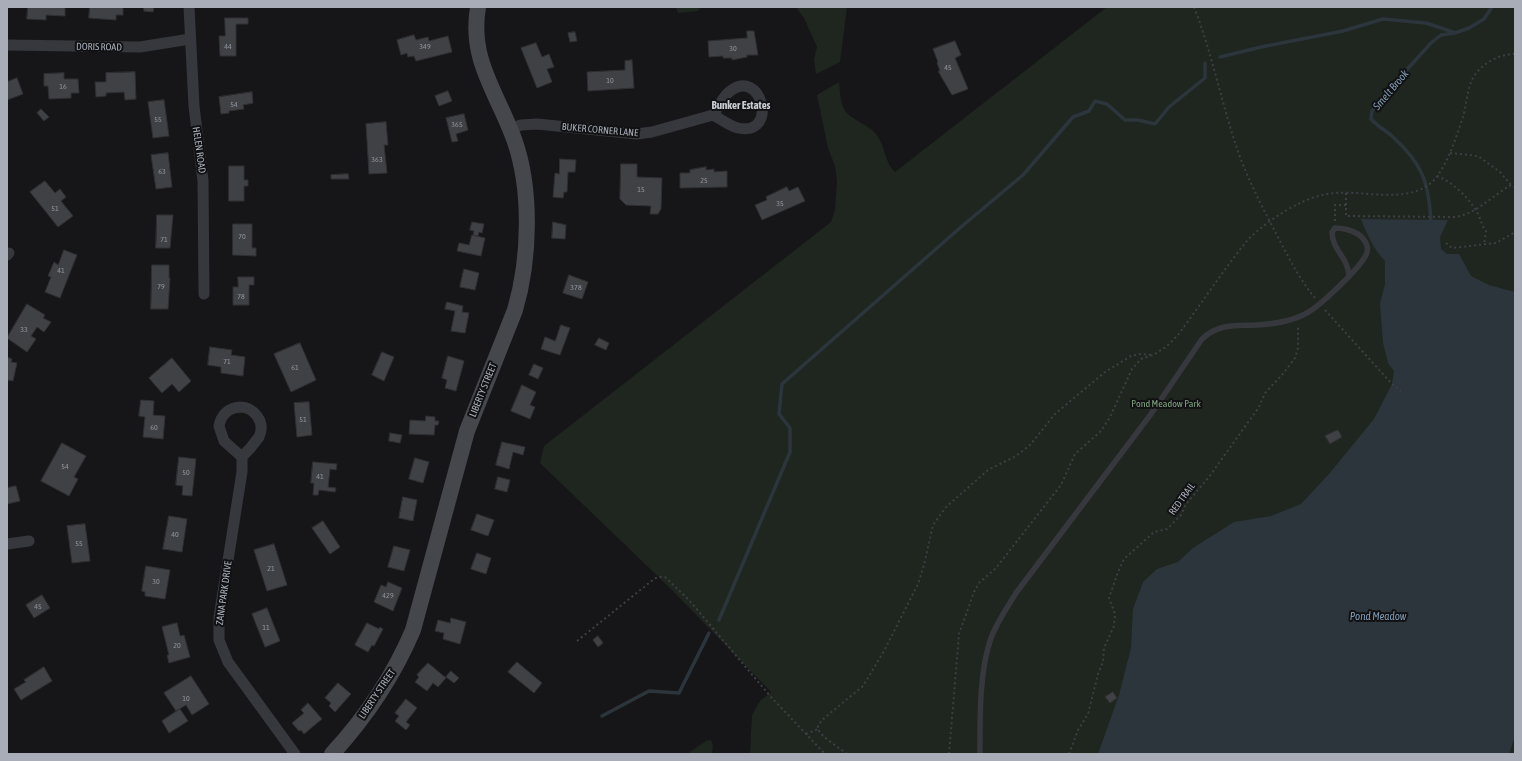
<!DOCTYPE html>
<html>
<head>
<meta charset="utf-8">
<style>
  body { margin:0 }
  #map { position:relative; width:1522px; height:761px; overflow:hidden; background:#161618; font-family:"Asap Condensed",sans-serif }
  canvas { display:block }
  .frame { position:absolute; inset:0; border:8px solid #a8adb8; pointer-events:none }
</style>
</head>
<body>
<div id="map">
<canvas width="1522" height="761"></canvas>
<div class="frame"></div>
</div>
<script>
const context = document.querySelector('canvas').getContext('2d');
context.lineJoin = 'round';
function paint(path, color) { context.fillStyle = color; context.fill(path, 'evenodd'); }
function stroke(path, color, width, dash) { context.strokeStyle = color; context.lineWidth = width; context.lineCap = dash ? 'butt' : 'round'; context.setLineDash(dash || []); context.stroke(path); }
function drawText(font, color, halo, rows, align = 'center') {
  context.font = font + ' "Asap Condensed",sans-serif'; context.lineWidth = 4; context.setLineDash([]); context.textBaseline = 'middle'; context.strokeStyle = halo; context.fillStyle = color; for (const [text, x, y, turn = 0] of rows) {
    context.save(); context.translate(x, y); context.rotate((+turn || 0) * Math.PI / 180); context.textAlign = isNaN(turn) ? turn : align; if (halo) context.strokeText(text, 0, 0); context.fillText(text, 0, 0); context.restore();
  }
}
paint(new Path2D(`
  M676 7H701L698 11 678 13Z
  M796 7H847L840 62 816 74 814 60 817 47 804 18Z
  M1107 7H1515V754H750L752 715 760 701 771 692 671 589 540 463 544 446 831 222 835 210 837 181 835 166 828 148 817 95 839 82C840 90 840 100 843 107 848 119 866 123 874 132 886 144 883 160 895 172Z
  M711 740 713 746 712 754H687L706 741Z`), '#1e261f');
paint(new Path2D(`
  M1361 219 1448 220 1440 237 1441 249 1447 254H1459L1471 276 1489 285 1515 292V736L1509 754H1098L1119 695 1131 648 1133 609 1143 582 1157 569 1178 562 1193 548 1234 522 1271 516 1301 504 1329 474 1374 419 1392 384 1394 371 1388 363 1383 343 1380 304 1385 284V261C1374 249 1367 235 1361 219Z`), '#2c353c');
stroke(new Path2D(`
  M1220 57 1261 47 1343 31 1383 19 1426 23 1453 32
  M1431 223C1429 183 1423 164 1392 136 1385 130 1377 126 1371 119L1372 111 1383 96 1431 43 1441 35 1455 33 1469 28 1484 19 1492 7
  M719 620 790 452V428L779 414 782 384 961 227 1023 175 1073 117 1089 111 1095 101 1107 104 1125 120H1138L1155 124 1169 107 1205 78V63
  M602 716 649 691 679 693 709 633`), '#2c353c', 3.5);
const building = new Path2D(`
  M28 7H65V16L46 15V20L27 19Z
  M90 7H123V15H116V20L89 18Z
  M144 7H154L153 12 144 11Z
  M225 18H248V24H236V56H220L219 36H225Z
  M747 31H754L758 55H747V57L732 60V58H723V56L709 57 708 41 747 38Z
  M575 32 577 41 570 42 568 33Z
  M414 35 416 40 428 37 429 41 448 36 452 52 416 61 414 56 408 57 407 53 401 55 397 40Z
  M955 41 961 55 955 58 968 89 952 95 938 71H940L937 63 938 62 933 49Z
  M536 43 542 57 549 54 554 67 547 69 552 82 537 88 521 48Z
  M632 60 634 88 588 91 587 72 625 70V61Z
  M135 72 136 99 125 100 124 92 106 93V96L96 97 95 82H106V73Z
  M64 73V79H78L79 93H71V98L49 99 48 86H44V74Z
  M17 78 23 94 7 100V82Z
  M448 91 452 101 439 106 435 96Z
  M252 92 253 103 243 105 244 109 229 111V113L221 114 219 97Z
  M164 100 169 136 153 138 148 102Z
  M41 109 49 117 44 121 37 113Z
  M464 114 468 130 456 134 458 141 452 142 446 118Z
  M386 122 388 145H384L387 173 369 174 366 124Z
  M168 153 172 187 156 189 151 155Z
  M560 159 576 160 575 172H568L567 192H564L563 198 553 197 555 173 559 174Z
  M621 164H637V177L662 178 661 209 658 214H650L651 206 626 205 620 199Z
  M229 166H244V180H248V186H244V201H229Z
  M706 167V170L714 169V172L727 171V187L680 188V173H690V170Z
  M348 174 349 179H331V175Z
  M45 181 55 193 60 189 66 197 61 201 73 216 58 227 30 192Z
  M787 187 789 191 798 187 805 201 762 220 755 205 767 200 766 197Z
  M157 215H173L170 248H156Z
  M472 222 484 224 482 233 479 232 478 236 473 235 474 231 470 230Z
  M553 222 566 225 565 239 552 238Z
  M233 224H252V248H256V256L233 255Z
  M472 235 485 238 481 256 457 251 459 243 469 245Z
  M64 250 77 255 60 298 45 292 51 277 48 276 54 262 58 265Z
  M152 265H169V278H170L168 309H151Z
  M464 269 479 273 475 290 460 287Z
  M569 275 588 282 582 299 563 293Z
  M238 277H254V285H249V305H233V287H238Z
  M447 302 463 306 462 312 469 313 465 333 451 331 455 311 445 309Z
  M27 304 45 315 43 318 51 322 44 332 37 327 31 336 36 339 27 352 7 338Z
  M561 325 570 328 560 355 541 349 545 337 555 341Z
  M599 338 609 343 606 350 595 345Z
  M300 343 316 380 291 392 274 354Z
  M210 347 232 350 231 355 245 357 243 376 221 373V367L208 365Z
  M382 352 394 357 384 381 372 375Z
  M448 356 464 361 456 391 445 388 447 380 442 378Z
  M7 357 12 359 11 362 17 363 13 381 8 380 7 386Z
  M172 358 191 381 179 392 172 384 162 393 149 378Z
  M534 364 543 368 538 379 529 375Z
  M522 385 536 392 530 405 535 407 530 419 511 411Z
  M141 400 154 401 153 415 165 416 163 439 143 437 145 417 139 416Z
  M309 402 312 435 297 437 294 403Z
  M426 416 435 417V421H439L438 425H435L434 435 409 434 410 420 425 421Z
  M1338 430 1342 437 1330 444 1325 436Z
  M390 433 402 435 400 443 389 441Z
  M502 442 525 447 523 455 513 452 509 469 496 465Z
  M62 443 86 456 74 477 78 479 69 496 41 481Z
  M179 457 196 459 192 496 182 495 183 486 176 485Z
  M415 458 429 462 423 483 409 479Z
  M313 462 337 464 336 470 330 469 328 487 336 488 335 492 319 490 318 495H313L314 483H311Z
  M498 477 510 480 507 492 495 489Z
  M16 486 20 501 7 504V488Z
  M403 497 417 500 413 521 399 518Z
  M477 514 494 520 488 536 471 530Z
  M169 516 187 519 182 552 163 549Z
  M323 521 340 547 330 554 312 528Z
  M85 524 90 561 72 563 67 526Z
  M274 544 287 585 267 591 254 550Z
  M394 546 410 550 404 571 388 567Z
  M477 553 491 558 486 574 471 569Z
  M146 566 170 570 165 599 145 596V592L142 591Z
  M388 582 402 588 393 611 374 602 381 585 386 587Z
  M42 595 50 608 34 618 26 605Z
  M267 608 280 641 265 647 252 614Z
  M451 618 466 622 460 644 443 639 444 633 435 631 438 620 450 623Z
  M177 623 180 636 184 635 190 657 169 663 167 655H169L162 627Z
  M367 623 379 629 380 627 383 629 374 646 372 645 368 652 355 645Z
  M598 636 603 643 598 647 593 640Z
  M517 662 542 683 534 693 508 672Z
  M428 663 446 678 438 687 433 683 427 691 415 682 419 677 417 675Z
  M44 667 52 681 21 700 14 689 26 682 24 680Z
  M451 671 459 678 454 683 446 677Z
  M191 676 209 704 192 715 186 705 176 711 164 693Z
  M338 683 351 694 335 712 329 706 331 703 325 698Z
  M1113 692 1117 698 1110 703 1105 697Z
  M406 699 417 708 406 722 410 725 406 730 395 721 399 716 395 713Z
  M308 703 322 719 304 734 301 730 299 731 292 723 304 713 301 710Z
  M180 709 188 721 169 733 162 721Z`);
paint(building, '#404145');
stroke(building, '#303034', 1);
stroke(new Path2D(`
  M1194 7C1210 48 1219 91 1232 133 1241 164 1255 193 1270 222 1284 248 1296 275 1315 298
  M1450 153 1478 156 1500 172 1511 185
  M1437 176C1453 182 1470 199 1478 214 1481 220 1482 226 1486 231L1484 245
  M1346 193V216L1455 217C1476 214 1492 196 1511 185L1515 187
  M1335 221V205H1346
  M1446 243 1452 248 1496 243 1515 232
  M1325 310 1392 384 1401 391
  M577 641 654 579 658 577H665L689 600 771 697 825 754
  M806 734 818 729
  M847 754C841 749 820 736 818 729 817 726 820 723 822 720L863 686 884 651 918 584 924 565 933 525 946 507 988 470 1016 456 1030 445 1055 414 1105 372 1131 356 1139 354 1153 355
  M949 754 959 634 974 592 979 583 996 568 1061 485 1075 454 1101 431 1110 417 1132 369 1141 359 1153 355 1166 347 1178 335C1201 304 1222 272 1246 242 1258 228 1283 211 1300 203 1310 198 1323 194 1335 193 1366 190 1416 207 1438 175 1450 158 1456 137 1463 117 1466 106 1467 93 1471 82 1478 65 1498 54 1515 54
  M1069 754 1078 730 1088 714 1098 674 1103 662 1104 648 1114 626 1115 614 1109 598 1118 572 1124 559 1154 532 1167 529 1181 515 1186 504 1209 477 1259 407 1265 393 1282 375 1295 358 1298 348V327`), '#3d3f44', 2, [2, 3]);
stroke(new Path2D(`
  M980 754C980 719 979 672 991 638 997 622 1007 608 1016 593L1151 414 1202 339C1219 323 1236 326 1257 325 1273 324 1293 321 1307 313 1321 305 1359 269 1366 255 1370 247 1365 239 1358 234 1351 230 1343 228 1335 228L1332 232C1332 250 1348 257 1349 276`), '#37383d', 5.5);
stroke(new Path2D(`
  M189 7 194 106 203 181 204 294
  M7 45 140 47 190 39
  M510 129 521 125 537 124 637 134 652 132 713 115C721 119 729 126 738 128 780 137 761 65 729 92 722 98 718 108 713 115
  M7 255 9 253
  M240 407C254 407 266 422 259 437 254 444 248 451 242 457L224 441 219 426C221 415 228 408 240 407Z
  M242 457V472L219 617V640L228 662 295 754
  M7 544 29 541`), '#37383d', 11);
stroke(new Path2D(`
  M332 754C365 718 394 675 413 630L467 431 515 310C530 259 532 189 514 139 497 92 469 60 478 7`), '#45474d', 16);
drawText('8px', '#8e929b', null, [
  ["44",228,46],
  ["349",425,46],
  ["30",733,48],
  ["45",948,67],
  ["10",610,80],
  ["16",63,86],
  ["54",234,104],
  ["55",158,119],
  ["365",457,124],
  ["363",377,159],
  ["63",162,171],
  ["25",704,180],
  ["15",641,189],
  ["35",780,203],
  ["51",55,208],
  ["70",242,236],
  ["71",164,239],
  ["41",61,270],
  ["79",161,286],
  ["378",576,287],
  ["78",241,296],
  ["33",24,329],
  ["71",227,361],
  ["61",295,367],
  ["51",303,419],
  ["60",154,427],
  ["54",65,466],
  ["50",186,472],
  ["41",320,476],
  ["40",175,534],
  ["55",79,543],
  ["21",271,568],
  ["30",156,581],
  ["429",388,595],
  ["45",38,606],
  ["11",266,627],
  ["20",177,645],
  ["10",186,698]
]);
drawText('10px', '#a8adb8', '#111113', [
  ["DORIS ROAD",99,47,1],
  ["BUKER CORNER LANE",600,130,5],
  ["HELEN ROAD",199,150,82],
  ["LIBERTY STREET",483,390,-68],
  ["RED TRAIL",1182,499,-54],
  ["ZANA PARK DRIVE",224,593,-82],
  ["LIBERTY STREET",377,694,-56]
]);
drawText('10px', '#7fa381', '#111113', [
  ["Pond Meadow Park",1166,404]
]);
drawText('italic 11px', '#7f9bb3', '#111113', [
  ["Smelt Brook",1391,90,-50],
  ["Pond Meadow",1378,617]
]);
drawText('bold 11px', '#c9ccd4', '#111113', [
  ["Bunker Estates",741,106]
]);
</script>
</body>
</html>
